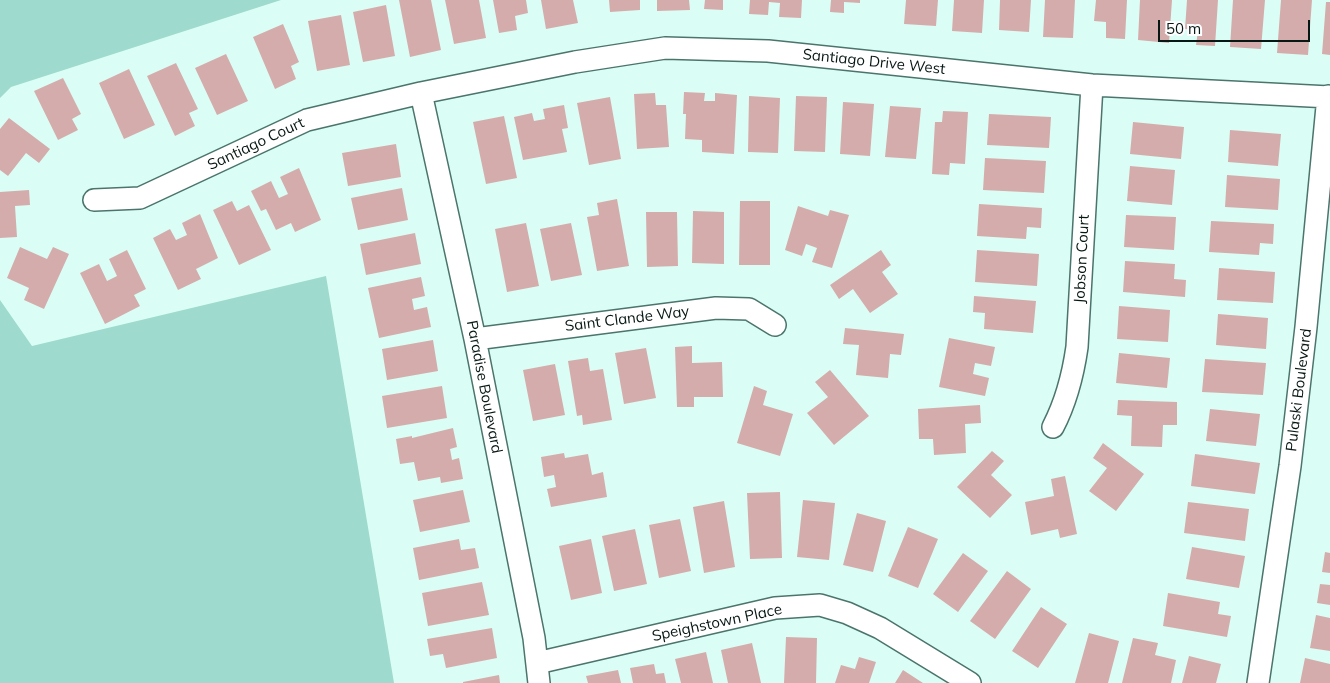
<!DOCTYPE html>
<html>
<head>
<meta charset="utf-8">
<style>
  body { margin:0 }
  #map { position:relative; width:1330px; height:683px; overflow:hidden; background:#dafef5; font-family:Mulish,sans-serif }
  canvas { display:block }
  .scale { position:absolute; left:1158px; top:20px; width:152px; height:22px; box-sizing:border-box; border:2px solid #071714; border-top:0; padding-left:6px; font-size:15px; line-height:18px; white-space:nowrap; color:#071714; -webkit-text-stroke:4px #fff; paint-order:stroke }
</style>
</head>
<body>
<div id="map">
<canvas width="1330" height="683"></canvas>
<div class="scale">50 m</div>
</div>
<script>
const context = document.querySelector('canvas').getContext('2d');
context.lineJoin = 'round';
function paint(path, color) { context.fillStyle = color; context.fill(path, 'evenodd'); }
function stroke(path, color, width, dash) { context.strokeStyle = color; context.lineWidth = width; context.lineCap = dash ? 'butt' : 'round'; context.setLineDash(dash || []); context.stroke(path); }
function drawText(font, color, halo, rows, align = 'center') {
  context.font = font + ' Mulish,sans-serif'; context.lineWidth = 4; context.setLineDash([]); context.textBaseline = 'middle'; context.strokeStyle = halo; context.fillStyle = color; for (const [text, x, y, turn = 0] of rows) {
    context.save(); context.translate(x, y); context.rotate((+turn || 0) * Math.PI / 180); context.textAlign = isNaN(turn) ? turn : align; if (halo) context.strokeText(text, 0, 0); context.fillText(text, 0, 0); context.restore();
  }
}
paint(new Path2D(`
  M0 0H281L11 87 0 98Z
  M326 276 394 683H0V300L32 346Z`), '#9edacd');
paint(new Path2D(`
  M399 0H431L441 50 410 57Z
  M445 0H479L486 38 454 44Z
  M493 0H526L528 13 515 16 517 30 499 33Z
  M541 0H573L578 23 546 29Z
  M609 0H640V10L610 12Z
  M657 0H689L690 10 657 11Z
  M705 0H723V10L704 9Z
  M750 0H802L801 18 779 17 780 3 769 2 768 15 749 14Z
  M831 0H860V3L844 2V13L830 12Z
  M906 0H938L936 26 904 24Z
  M954 0H984L982 33 952 31Z
  M1000 0H1031L1029 32 999 30Z
  M1045 0H1075L1073 38 1043 37Z
  M1096 0H1127L1125 39 1106 38V22L1094 21Z
  M1140 0H1172L1169 43 1138 40Z
  M1187 0H1218L1215 46 1196 45 1198 30 1185 29Z
  M1233 0H1265L1261 49 1230 47Z
  M1281 0H1312L1308 55 1277 53Z
  M1326 2H1330V55L1322 54Z
  M386 5 395 56 363 62 353 12Z
  M341 15 350 65 317 71 308 21Z
  M283 24 299 62 291 66 296 79 275 89 253 37Z
  M226 54 248 101 217 115 195 68Z
  M176 63 198 109 189 113 195 126 175 136 147 76Z
  M129 69 155 125 124 139 99 83Z
  M63 78 81 114 72 119 78 130 58 140 34 91Z
  M684 92 705 93 704 101H715V93L737 95 734 154 702 152V140L685 139 686 114H683Z
  M655 93 656 105H666L669 147 637 149 634 94Z
  M749 96 780 98 778 153 748 152Z
  M796 96 827 97 825 152 794 151Z
  M610 97 621 159 589 165 577 103Z
  M843 102 874 104 870 156 840 154Z
  M564 105 568 128 562 129 567 152 523 160 514 117 532 113 534 121 545 119 543 109Z
  M890 106 921 108 916 159 885 157Z
  M943 111 968 112 965 164 950 163 949 175 932 174 935 122H942Z
  M989 114 1051 117 1049 148 987 145Z
  M504 116 517 178 486 184 473 122Z
  M9 118 50 149 39 163 26 153 8 176 0 170V129Z
  M1133 122 1184 127 1181 159 1130 154Z
  M1230 130 1281 134 1278 166 1228 162Z
  M396 144 401 177 348 186 342 153Z
  M985 158 1046 161 1044 193 983 190Z
  M1130 166 1175 170 1172 205 1127 201Z
  M299 168 321 220 295 232 291 223 276 230 266 209 261 211 251 191 271 181 279 198 288 194 280 177Z
  M1227 175 1280 179 1278 210 1225 207Z
  M402 188 408 220 358 230 351 198Z
  M29 190 30 205 15 206 17 237 0 238V192Z
  M617 199 629 266 597 271 587 217 599 215 597 203Z
  M232 201 237 211 249 205 271 250 239 265 213 210Z
  M740 201H770V265H739Z
  M979 204 1042 208 1041 228 1027 227 1026 239 977 236Z
  M798 206 828 216 830 210 849 215 832 268 812 262 817 248 806 244 802 256 785 250Z
  M693 211 724 212V264L692 263Z
  M646 212H677L678 266 647 267Z
  M200 214 218 258 196 269 201 279 178 290 153 238 170 229 176 240 187 235 182 223Z
  M1126 215 1176 217 1174 250 1124 247Z
  M1211 221 1274 224 1273 244 1260 243 1259 255 1209 252Z
  M526 223 539 286 507 292 495 229Z
  M571 223 582 275 551 281 540 229Z
  M415 233 421 264 366 275 360 244Z
  M20 247 47 259 53 247 69 254 44 309 24 300 29 288 7 278Z
  M127 250 146 289 134 295 140 306 105 324 80 273 99 264 107 281 117 276 109 259Z
  M881 250 891 265 882 272 898 294 870 313 853 289 839 299 830 285Z
  M977 250 1039 254 1037 286 975 282Z
  M1125 261 1175 264 1174 279 1186 280 1185 297 1123 292Z
  M1219 268 1275 272 1273 303 1217 300Z
  M421 277 425 296 412 299 414 310 427 307 431 327 379 338 368 288Z
  M974 296 1036 301 1033 333 984 329 985 313 973 312Z
  M1119 306 1170 310 1168 342 1117 339Z
  M1218 314 1268 318 1266 349 1216 345Z
  M845 328 904 334 901 355 890 354 888 378 856 375 859 345 843 344Z
  M949 338 995 347 991 366 975 363 973 374 989 378 985 396 939 387Z
  M433 340 438 371 387 380 382 349Z
  M692 346V363L722 362 723 397H694V407H677L675 347Z
  M646 348 656 398 624 404 615 353Z
  M1119 353 1170 358 1167 388 1116 383Z
  M588 358 590 371 603 369 612 420 583 425 582 415 577 416 568 361Z
  M1205 359 1266 363 1263 395 1202 392Z
  M555 364 565 415 533 421 523 370Z
  M830 370 869 416 834 445 807 413 828 397 815 382Z
  M442 386 447 418 387 428 382 396Z
  M754 386 767 391 763 405 793 414 780 456 737 443Z
  M1118 400 1177 402V425H1163L1162 447 1131 446 1132 416 1117 415Z
  M980 405 981 423 965 424 966 453 934 455 933 439H919L918 409Z
  M1210 409 1260 414 1256 446 1206 441Z
  M453 428 457 447 450 449 452 460 459 458 463 479 441 483 440 477 418 481 414 462 400 464 396 439 412 436V438Z
  M1103 443 1144 474 1116 511 1089 491 1107 468 1093 458Z
  M992 451 1004 461 991 475 1012 495 990 518 957 487Z
  M564 453 565 458 588 454 592 475 603 472 607 497 551 507 547 489 556 487 554 475 544 477 541 457Z
  M1195 454 1260 463 1255 494 1191 486Z
  M1065 476 1077 534 1060 538 1058 529 1031 535 1025 502 1054 496 1051 479Z
  M463 490 470 522 420 532 413 500Z
  M780 492 782 558 750 559 747 493Z
  M803 500 835 503 829 560 797 557Z
  M724 501 735 567 704 573 693 507Z
  M1188 502 1249 509 1245 541 1184 533Z
  M857 513 886 521 873 572 843 565Z
  M680 519 691 571 659 578 649 525Z
  M908 527 938 539 918 588 888 576Z
  M635 529 647 584 614 591 602 536Z
  M459 539 461 550 475 548 479 568 419 580 413 548Z
  M591 539 602 593 571 600 559 546Z
  M1192 547 1245 556 1239 588 1186 579Z
  M1325 552 1330 553V573L1322 572Z
  M963 553 988 571 958 612 933 594Z
  M1007 571 1031 589 995 639 970 621Z
  M482 582 489 615 428 626 422 593Z
  M1320 584 1330 585V605L1317 603Z
  M1168 593 1220 602 1218 614 1231 616 1227 637 1163 626Z
  M1041 607 1067 624 1038 668 1012 651Z
  M1316 615 1330 618V651L1310 648Z
  M492 628 497 658 446 668 443 654 430 656 427 639Z
  M1089 633 1119 641 1108 683H1075Z
  M786 637 817 638 816 683H784Z
  M1133 638 1158 643 1155 655 1176 660 1171 683H1122Z
  M752 643 761 683H728L721 650Z
  M706 652 713 683H681L675 659Z
  M1189 656 1221 664 1216 683H1182Z
  M859 657 876 662 869 683H835L841 665 855 669Z
  M1305 658 1330 664V683H1300Z
  M654 664 656 674 664 673 666 683H633L630 668Z
  M618 670 621 683H588L586 676Z
  M903 670 923 683H895Z
  M499 675 500 683H463V682Z`), '#d5acac');
const minor = new Path2D(`
  M421 93 475 339 534 638 539 683
  M94 200 140 198 307 120 421 93 575 62 665 48 768 51 1092 85 1330 97
  M475 339 716 308 749 309 775 325
  M1053 427C1066 402 1073 375 1077 347L1092 85
  M537 663 775 608 820 605 847 613 880 628 970 683
  M1258 683 1290 466 1306 327 1328 96`);
stroke(minor, '#4b746c', 24);
stroke(minor, '#fff', 21);
drawText('15px', '#071714', '#fff', [
  ["Santiago Drive West",874,62,6],
  ["Santiago Court",256,144,-25],
  ["Jobson Court",1082,259,-87],
  ["Saint Clande Way",627,319,-7],
  ["Paradise Boulevard",484,387,79],
  ["Pulaski Boulevard",1299,390,-83],
  ["Speighstown Place",717,623,-12]
]);
</script>
</body>
</html>
